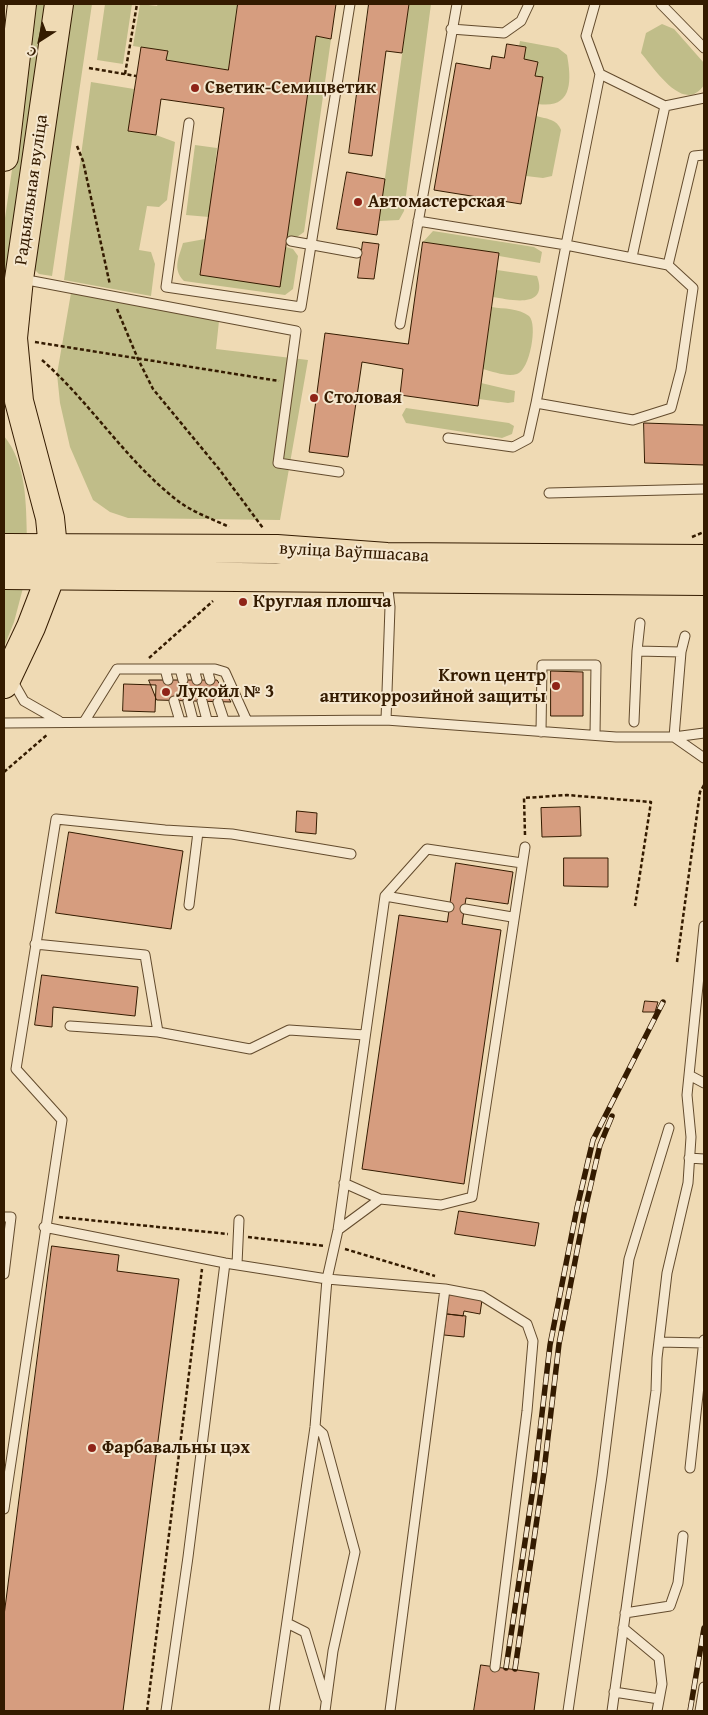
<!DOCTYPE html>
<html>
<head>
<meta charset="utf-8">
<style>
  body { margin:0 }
  #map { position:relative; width:708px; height:1715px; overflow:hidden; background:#efdab4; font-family:"Gentium Book Plus",serif }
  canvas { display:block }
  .frame { position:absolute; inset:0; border:5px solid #341b00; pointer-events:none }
  .north { position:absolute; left:15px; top:15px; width:50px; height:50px; -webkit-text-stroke:4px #f5e7ce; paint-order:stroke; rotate:215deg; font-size:14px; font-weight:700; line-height:20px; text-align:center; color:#341b00 }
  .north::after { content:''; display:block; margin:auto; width:18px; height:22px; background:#341b00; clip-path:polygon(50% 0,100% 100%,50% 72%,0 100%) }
</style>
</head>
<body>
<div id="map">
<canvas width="708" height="1715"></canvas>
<div class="frame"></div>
<div class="north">С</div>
</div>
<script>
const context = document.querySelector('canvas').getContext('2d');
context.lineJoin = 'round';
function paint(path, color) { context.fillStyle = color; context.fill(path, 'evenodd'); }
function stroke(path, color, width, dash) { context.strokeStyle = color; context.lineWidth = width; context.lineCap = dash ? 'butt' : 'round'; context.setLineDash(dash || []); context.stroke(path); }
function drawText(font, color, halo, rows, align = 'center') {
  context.font = font + ' "Gentium Book Plus",serif'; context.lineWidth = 4; context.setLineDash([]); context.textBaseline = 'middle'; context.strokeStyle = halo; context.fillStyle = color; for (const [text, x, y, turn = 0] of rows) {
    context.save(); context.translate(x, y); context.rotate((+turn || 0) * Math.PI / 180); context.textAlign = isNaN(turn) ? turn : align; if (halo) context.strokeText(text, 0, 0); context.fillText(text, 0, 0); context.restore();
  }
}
paint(new Path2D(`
  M36 4H48L4 316V225Z
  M71 4H92L52 276 39 274 34 269Z
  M105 4H132L123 64 97 60Z
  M140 4 157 6 158 4H238L228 70 166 60 167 51 133 46Z
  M409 4H431L404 211 399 220 379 221Z
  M662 24 674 29 704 63V85C684 115 655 69 641 53L646 33Z
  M316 36 331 39 304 232 297 237 287 236Z
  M520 41 558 48 567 55C572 82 572 109 538 104L543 77 535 76 538 62 524 59 526 47 519 46Z
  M91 82 134 89 129 131 156 135 175 142 167 200 159 207 147 206 139 250 151 252 155 264 151 296 64 280Z
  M536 116C547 119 557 119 561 130L552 176 543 178 526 176Z
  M195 145 217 148 209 217 186 215Z
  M433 231 534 247 542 252 540 263 499 256V253L423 242Z
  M205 239 200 275 286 247 293 249 298 256 293 289 285 295 184 281C172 269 179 257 183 243Z
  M497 270 537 276C549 309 511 300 493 297Z
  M71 293 219 321 216 349 308 360 280 520 128 518 110 512 93 500 70 447 60 403 57 374Z
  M492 307C503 309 519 308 529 316 538 324 530 370 517 374 507 377 494 372 483 369Z
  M481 383 515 391 514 402 508 403 479 399Z
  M406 408 509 423 514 426 512 434 502 438 406 423 402 415Z
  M4 436C27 464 26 504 27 539H4Z
  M4 588H23L14 622 4 647Z`), '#c0bd89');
const building = new Path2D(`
  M238 4H336L331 39 316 36 280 287 200 275 224 108 161 99 156 135 128 131 141 47 168 51 166 60 228 70Z
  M369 4H409L402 53 386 51 372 156 349 153Z
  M507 44 526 47 524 59 538 62 535 76 543 77 521 204 434 190 456 63 490 69 492 56 504 58Z
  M347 172 385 179 377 235 337 229Z
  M363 242 379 244 374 279 358 278Z
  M423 242 499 253 478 406 400 395 403 369 362 362 348 457 309 452 325 333 408 344Z
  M644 423 704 425V465L645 463Z
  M551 671 583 672V716H551Z
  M149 680H217L231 702 157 700Z
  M124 684 156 685 155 712 123 711Z
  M580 807 581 836 542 837 541 808Z
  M297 811 317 813 316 834 296 832Z
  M69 832 183 851 171 929 56 913Z
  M564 858H608V887L564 886Z
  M456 863 513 872 508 904 466 898 462 924 501 930 464 1184 362 1169 399 915 447 922Z
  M42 975 138 987 135 1016 53 1007 52 1027 35 1025Z
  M645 1001 658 1002 655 1012H643Z
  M459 1211 539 1223 535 1246 455 1234Z
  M52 1246 119 1255 117 1271 179 1279 123 1711H4V1616Z
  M449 1294 482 1300 480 1314 464 1311 463 1316 447 1314Z
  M447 1314 466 1316 464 1337 444 1335Z
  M481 1665 539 1673 534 1711H474Z`);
paint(building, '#d69d7f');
stroke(building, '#341b00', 1);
const lane = new Path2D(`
  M595 4 586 36 600 74
  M661 4 704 48
  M451 29 504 33 521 21 529 4
  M665 106 704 98
  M189 123 166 287 301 307 350 4
  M418 221 566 245 536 403 633 420 671 408 681 370 693 288 668 265 566 245 600 74 665 106 632 257
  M291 241 357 253
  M668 265 694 156 704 155
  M22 279 296 331 278 463 339 472
  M400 324 457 4
  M448 438 513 447 528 439 536 403
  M549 493 704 489
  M685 636 681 652 674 737 704 733
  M637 651 640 623
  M165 669 168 680
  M180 669 183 680
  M194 669 197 680
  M207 669 210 680
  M12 680 24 701 59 721
  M174 701 180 721
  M188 701 193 720
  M202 701 207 720
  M218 702 224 720
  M386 720 616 737H674L704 758
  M84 722 117 669H215L225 672 247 721
  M634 722 637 651 681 652
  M4 723 386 720 390 607 387 582
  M541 732 542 665H596L595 735
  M385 896 449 907
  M189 905 198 832
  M465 909 512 917
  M35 944 145 955 158 1032 250 1049 289 1030 365 1035
  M70 1026 158 1032
  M689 1075 704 1083
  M689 1158 704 1159
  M344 1183 380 1199
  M4 1217H11L4 1274
  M44 1227 225 1263 327 1279 445 1289
  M338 1230 380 1199 441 1205 472 1197 525 847
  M237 1264 239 1220
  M659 1342 704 1343
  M315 1427 323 1434 355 1552 333 1651 325 1711
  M690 1468 704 1340
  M4 1509 62 1120 16 1069 56 819 165 830 232 834 351 854
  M625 1613 670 1606 678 1583 683 1536
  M287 1623 305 1632 325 1698
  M623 1628 659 1658 662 1684 657 1711
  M614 1692 659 1699
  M166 1711 188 1557 225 1263
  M274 1711 315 1427 327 1279 338 1230 385 896 427 849 522 863
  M390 1711 445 1289 482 1296 527 1324 533 1341 527 1411 495 1667
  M568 1711 602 1476 629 1259 669 1128
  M612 1711 656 1391 657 1358 667 1273 688 1183 691 1137 687 1095 704 926
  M700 1711 704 1687`);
const primary = new Path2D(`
  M4 157 22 4
  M4 548 277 549 387 557 704 559
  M4 575 704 581
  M4 684 31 627 51 575 53 548 50 518 19 401 13 338 19 279 59 4`);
stroke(lane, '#634b2d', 11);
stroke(primary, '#341b00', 30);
stroke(new Path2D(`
  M89 68 136 76
  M125 74 137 4
  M77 146 83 161 110 285
  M117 309 138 359 153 389 219 469 263 528
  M35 342 279 381
  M42 360C91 403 126 461 178 501 192 512 213 519 229 527
  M692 537 704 532
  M149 658 213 601
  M4 772 48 734
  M525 835 524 798 567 795 651 802 635 906
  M677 962 700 792 704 785
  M59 1217 228 1234
  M248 1237 325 1246
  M345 1249 435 1276
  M147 1711 202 1269`), '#341b00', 2.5, [4, 2.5]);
stroke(lane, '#f5e7ce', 9);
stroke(primary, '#efdab4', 28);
const rail = new Path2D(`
  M506 1668 534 1482 550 1345 577 1208 593 1140 663 1002
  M515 1669 544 1471 559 1344 585 1210 600 1145 612 1116
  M690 1711 704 1628`);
stroke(rail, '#341b00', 5.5);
stroke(rail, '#f5e7ce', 4, [11]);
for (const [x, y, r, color] of [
  [195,88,5,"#8f2418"],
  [358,202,5,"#8f2418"],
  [314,398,5,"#8f2418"],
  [243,602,5,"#8f2418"],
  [556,686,5,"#8f2418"],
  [166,692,5,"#8f2418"],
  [92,1448,5,"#8f2418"]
]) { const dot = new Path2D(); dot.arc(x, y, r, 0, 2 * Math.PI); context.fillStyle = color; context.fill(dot); stroke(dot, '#f5e7ce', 2); }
drawText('bold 18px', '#341b00', '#f5e7ce', [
  ["Светик-Семицветик",205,88],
  ["Автомастерская",368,202],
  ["Столовая",324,398],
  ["Круглая плошча",253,602],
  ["Krown центр",546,676,"right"],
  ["антикоррозийной защиты",546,697,"right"],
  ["Лукойл № 3",176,692],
  ["Фарбавальны цэх",102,1448]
], 'left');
drawText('18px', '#341b00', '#f5e7ce', [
  ["Радыяльная вуліца",32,190,-82],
  ["вуліца Ваўпшасава",354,553,3]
]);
</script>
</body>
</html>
